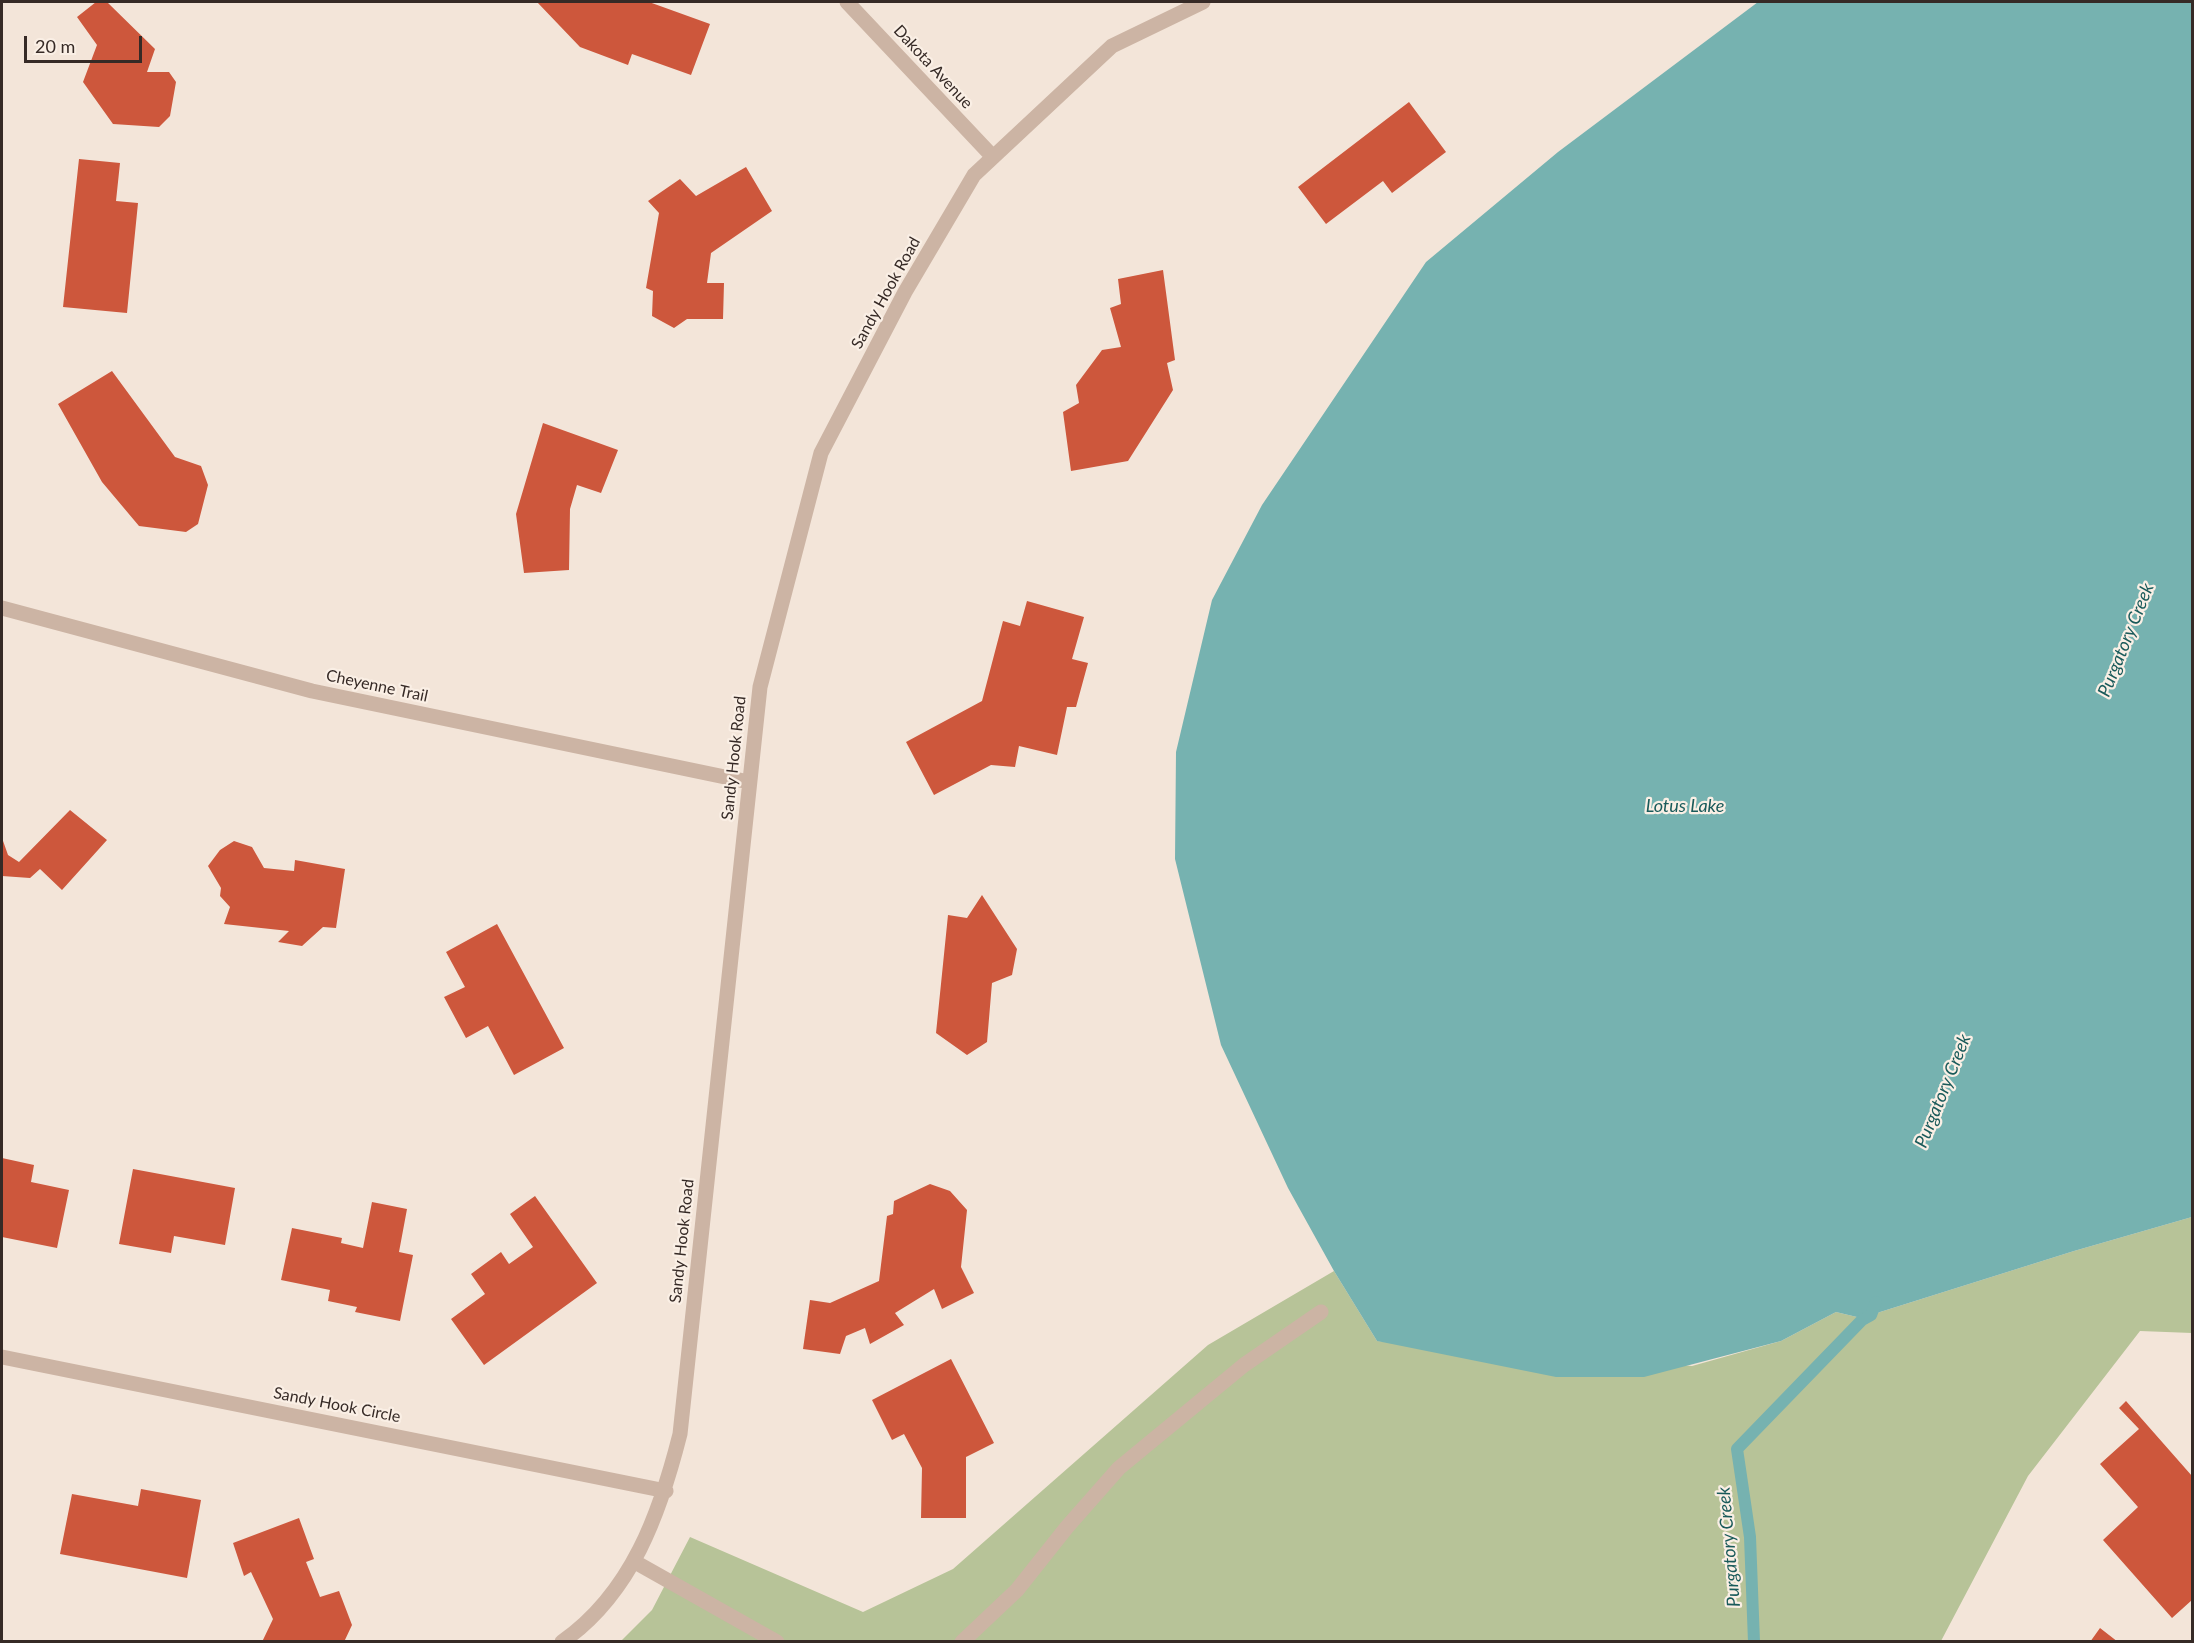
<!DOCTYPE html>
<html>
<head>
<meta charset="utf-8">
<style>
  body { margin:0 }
  #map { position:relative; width:2194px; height:1643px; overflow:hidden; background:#f3e5d9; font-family:Lato,sans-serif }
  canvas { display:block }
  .frame { position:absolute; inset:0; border:3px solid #362a26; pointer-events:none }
  .scale { position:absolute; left:24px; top:36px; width:118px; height:27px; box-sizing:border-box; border:3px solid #362a26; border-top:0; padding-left:8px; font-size:18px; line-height:21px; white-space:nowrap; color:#362a26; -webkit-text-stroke:4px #faefe5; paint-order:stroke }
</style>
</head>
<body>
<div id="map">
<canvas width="2194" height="1643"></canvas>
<div class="frame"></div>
<div class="scale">20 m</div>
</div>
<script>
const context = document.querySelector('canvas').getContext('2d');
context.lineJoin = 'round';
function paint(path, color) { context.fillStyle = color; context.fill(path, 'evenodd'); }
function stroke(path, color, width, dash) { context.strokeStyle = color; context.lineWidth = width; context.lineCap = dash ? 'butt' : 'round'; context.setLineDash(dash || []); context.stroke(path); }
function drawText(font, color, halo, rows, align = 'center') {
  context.font = font + ' Lato,sans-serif'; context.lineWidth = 4.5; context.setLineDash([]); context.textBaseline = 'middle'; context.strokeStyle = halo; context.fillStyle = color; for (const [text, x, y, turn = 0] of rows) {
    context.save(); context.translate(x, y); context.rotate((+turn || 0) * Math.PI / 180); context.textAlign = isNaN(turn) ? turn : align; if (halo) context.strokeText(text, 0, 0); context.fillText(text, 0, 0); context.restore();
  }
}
paint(new Path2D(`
  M2192 1217V1333L2140 1331 2028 1476 1941 1641 620 1642 652 1610 690 1537 863 1612 953 1569 1208 1345 1334 1271 1377 1341 1692 1366 1781 1341 1836 1312 1861 1318 2074 1251Z`), '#b7c398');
paint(new Path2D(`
  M1758 2H2192V1217L2074 1251 1861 1318 1836 1312 1781 1341 1644 1377H1556L1377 1341 1334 1271 1288 1188 1221 1045 1175 859 1176 752 1212 600 1262 505 1426 262 1558 152Z`), '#76b2b0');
stroke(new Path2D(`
  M1754 1642 1750 1537 1737 1449 1862 1320 1871 1315 1876 1302`), '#76b2b0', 12);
paint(new Path2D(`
  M96 2H107L155 49 147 72H169L176 82 170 116 159 127 113 124 83 82 97 45 77 17Z
  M537 2H649L710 24 691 75 632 54 628 65 580 47Z
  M1409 102 1446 152 1392 193 1383 181 1326 224 1298 187Z
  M79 159 120 163 116 201 138 203 127 313 63 307Z
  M746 167 772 211 711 253 707 283H724L723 319H687L674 328 652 316 653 291 646 288 659 213 648 201 680 179 696 196Z
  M1163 270 1175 360 1167 363 1173 390 1128 461 1071 471 1063 412 1079 403 1076 385 1102 350 1121 347 1110 308 1121 304 1118 279Z
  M112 371 175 457 201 466 208 485 198 524 186 532 139 526 102 482 58 404Z
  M543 423 618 450 601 493 577 485 570 509 569 570 524 573 516 514Z
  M1027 601 1084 617 1072 659 1088 663 1076 707H1067L1057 755 1019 746 1015 767 991 765 934 795 906 742 982 701 1003 621 1020 626Z
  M70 810 107 840 62 890 40 869 30 878 2 876V838L8 855 19 862Z
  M234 841 252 847 264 868 294 871 295 860 345 869 336 928 323 927 302 946 278 942 289 931 224 924 230 907 220 896 221 888 208 866 220 850Z
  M982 895 1017 949 1012 975 992 983 987 1042 967 1055 936 1033 948 915 967 918Z
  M497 924 564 1048 514 1075 488 1026 466 1038 444 997 465 987 446 952Z
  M2 1158 34 1165 31 1182 69 1190 57 1248 2 1237Z
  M133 1169 235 1188 225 1245 174 1236 171 1253 119 1244Z
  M930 1184 950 1191 967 1210 961 1267 974 1293 942 1309 934 1289 895 1313 904 1325 870 1344 865 1328 846 1336 840 1354 803 1349 810 1300 830 1303 879 1281 887 1216 893 1214 894 1201Z
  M535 1196 597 1283 484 1365 451 1319 485 1294 471 1274 501 1252 509 1264 533 1247 510 1214Z
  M372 1202 407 1209 399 1252 413 1255 400 1321 355 1312 357 1307 328 1301 330 1290 281 1280 292 1228 342 1238 341 1243 363 1248Z
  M951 1359 994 1443 966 1457V1518H921L922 1468 904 1434 892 1440 872 1400Z
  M2126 1401 2192 1476V1600L2172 1618 2103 1540 2138 1507 2100 1464 2139 1429 2119 1408Z
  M141 1489 201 1500 187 1578 60 1554 72 1494 138 1506Z
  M299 1518 314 1559 306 1562 320 1597 339 1591 352 1625 344 1642H262L273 1619 251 1572 244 1576 233 1543Z
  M2100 1628 2118 1642H2090Z`), '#cd573c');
stroke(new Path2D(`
  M847 2 993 157
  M2 608 312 691 749 782
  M2 1357 666 1491
  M635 1562 777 1642
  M562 1642C632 1593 660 1513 680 1434L760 687 821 453 905 292 974 175 1112 46 1203 2
  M962 1642 1017 1590 1067 1527 1119 1468 1244 1365 1321 1312`), '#ccb4a4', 15);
drawText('16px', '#362a26', '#faefe5', [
  ["Dakota Avenue",933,67,47],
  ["Sandy Hook Road",886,293,-61],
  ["Cheyenne Trail",377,686,12],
  ["Sandy Hook Road",734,758,-84],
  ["Sandy Hook Road",682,1241,-84],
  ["Sandy Hook Circle",337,1405,11]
]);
drawText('italic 18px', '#195a5a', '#faefe5', [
  ["Purgatory Creek",2126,640,-68],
  ["Lotus Lake",1685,806],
  ["Purgatory Creek",1943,1091,-68],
  ["Purgatory Creek",1729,1547,-95]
]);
</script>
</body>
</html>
